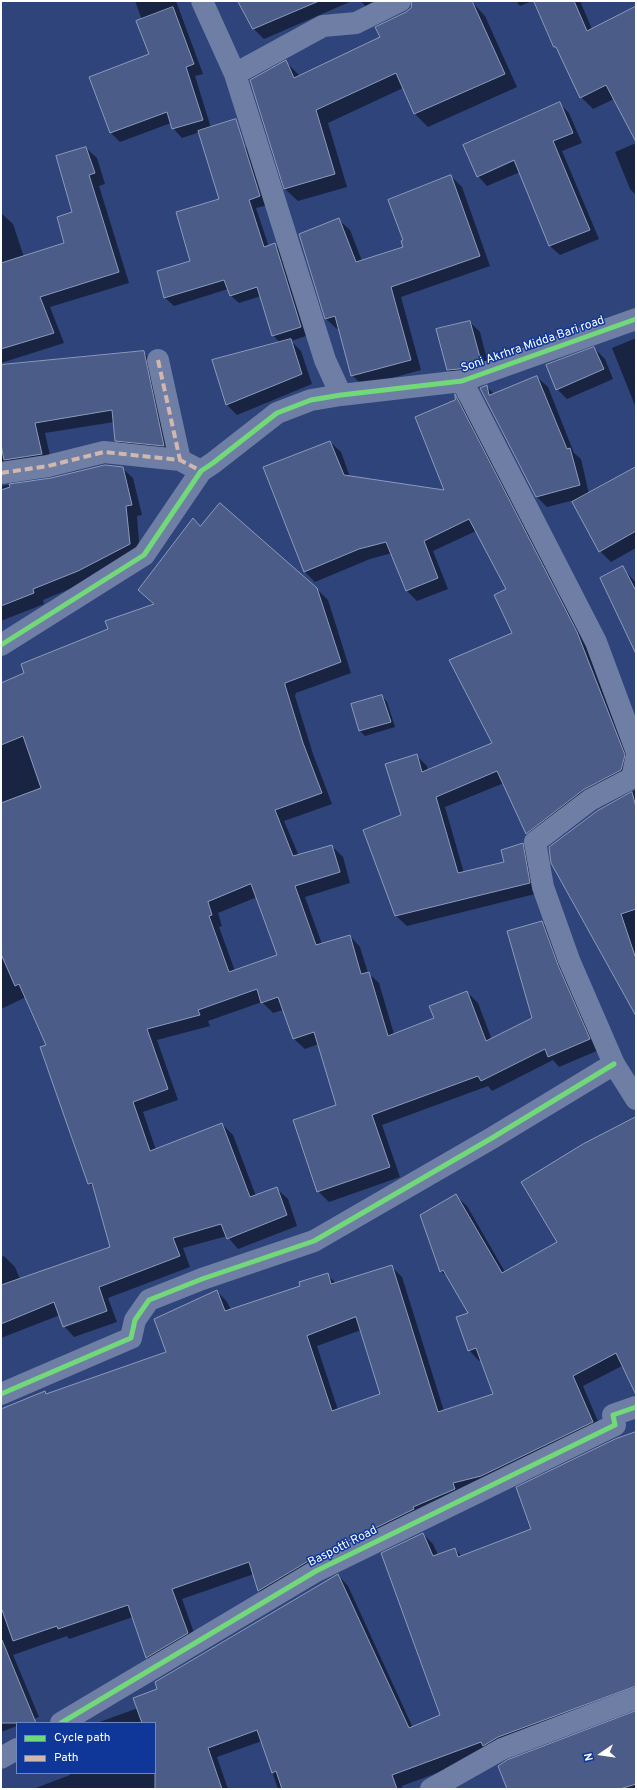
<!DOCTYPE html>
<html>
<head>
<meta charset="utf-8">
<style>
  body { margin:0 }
  #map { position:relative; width:637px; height:1790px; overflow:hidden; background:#2e447a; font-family:Overpass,sans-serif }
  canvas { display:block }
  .frame { position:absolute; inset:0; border:2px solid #fff; pointer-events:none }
  .legend { position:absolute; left:16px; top:1722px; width:140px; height:52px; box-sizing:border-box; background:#0f3799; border:1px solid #6f87c2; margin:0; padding:5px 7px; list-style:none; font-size:12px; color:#fff }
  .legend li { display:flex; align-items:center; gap:8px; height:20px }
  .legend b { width:20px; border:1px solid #6f87c2 }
  .north { position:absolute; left:581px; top:1734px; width:40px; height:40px; -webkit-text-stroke:3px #0f3799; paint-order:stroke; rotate:257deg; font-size:11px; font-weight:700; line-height:16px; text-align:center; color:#fff }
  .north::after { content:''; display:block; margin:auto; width:14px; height:18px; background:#fff; clip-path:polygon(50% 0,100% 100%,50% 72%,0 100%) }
</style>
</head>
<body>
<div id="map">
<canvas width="637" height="1790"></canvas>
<div class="frame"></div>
<ul class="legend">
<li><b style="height:5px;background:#71d979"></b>Cycle path</li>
<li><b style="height:5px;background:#d1b7ad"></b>Path</li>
</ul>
<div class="north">N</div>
</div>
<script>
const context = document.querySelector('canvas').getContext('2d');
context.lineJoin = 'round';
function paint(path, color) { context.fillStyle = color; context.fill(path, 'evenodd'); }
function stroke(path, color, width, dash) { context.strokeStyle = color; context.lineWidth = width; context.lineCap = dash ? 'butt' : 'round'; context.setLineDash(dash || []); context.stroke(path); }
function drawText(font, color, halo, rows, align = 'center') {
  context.font = font + ' Overpass,sans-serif'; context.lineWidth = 3; context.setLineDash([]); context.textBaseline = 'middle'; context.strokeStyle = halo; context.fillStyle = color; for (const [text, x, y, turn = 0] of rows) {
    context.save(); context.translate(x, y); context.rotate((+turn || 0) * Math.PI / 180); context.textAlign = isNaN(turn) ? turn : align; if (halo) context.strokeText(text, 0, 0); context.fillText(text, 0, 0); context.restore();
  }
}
paint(new Path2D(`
  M135 1H176L203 74 195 76 211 128 244 145 252 154 268 205 256 208 269 247 275 244 283 253 309 335 291 341 301 351 312 384 237 415 227 405 280 343 273 335 261 296 239 303 230 295 228 289 174 306 165 298 158 272 192 262 221 200 200 132 182 138 173 128 171 123 120 142 111 133 90 77 150 55 142 20Z
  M239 1H352L264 39 254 29Z
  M361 1H400L373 15Z
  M516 1H532L520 6Z
  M535 1H580L592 29 636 7V138L614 99 593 109 581 97 559 51 555 47Z
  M473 3 485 16 517 87 428 127 415 114 403 88 328 123 347 187 298 201 285 189 251 81 286 62 300 76Z
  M559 103 569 113 582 143 562 151 599 239 560 255 550 246 520 172 487 186 478 176ZM518 157 519 159 481 176V174Z
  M636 143V195L630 189 615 152Z
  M86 148 97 158 105 184 99 186 129 283 50 307 64 343 1 363V213L13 224 24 257 66 243Z
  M451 176 462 187 490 266 401 297 421 370 363 386 352 375 340 328 337 329 326 319 300 235 339 220 350 230 362 261 405 247Z
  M470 322 480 332 490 371 459 380 448 370Z
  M636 338V408L612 348Z
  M594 348 605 359 613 379 567 399 557 389Z
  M143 352 154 363 174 456 127 451 116 440 114 422 45 433 52 465 1 478V366Z
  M537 377 548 387 574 453 581 459 589 494 636 468V548L611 562 600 551 578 499 547 507 536 496 481 389 487 387 494 394Z
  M456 397 465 406 587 644 635 766 537 844 527 833 504 783 445 807 464 873 505 863 522 845 533 855 539 893 407 926 396 916 402 816 417 756 427 766 428 770 493 743 514 634 507 589 476 531 433 551 448 589 417 601 407 591 392 553 370 559 315 582 304 571 330 442 341 452 350 477 446 491Z
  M122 468 133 478 142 515 137 516 140 555 89 581 43 600 44 604 1 621V486Z
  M200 527 317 589 328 600 351 673 296 693 295 696 313 754 332 804 284 821 299 856 332 846 343 857 350 883 305 897 322 944 350 936 360 947 368 973 379 983 394 1034 435 1019 467 992 478 1003 492 1040 534 1019 542 922 552 933 599 1050 559 1067 553 1060 492 1091 488 1086 382 1125 400 1177 329 1202 318 1191 338 1106 319 1044 305 1049 294 1039 283 1010 273 1013 262 1002 208 1021 210 1026 157 1040 178 1100 143 1112 156 1150 222 1124 233 1135 256 1196 277 1189 288 1199 297 1226 238 1249 227 1236 183 1248 190 1267 108 1298 117 1322 74 1337 64 1326 60 1315 1 1338V1257L4 1256 15 1267 20 1279 112 1247 94 1188 89 1183 48 1045 26 997 1 1009V684L26 674 155 604ZM257 897 278 956 235 971 219 927 222 926 218 913Z
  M623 568 636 583V651Z
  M382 696 387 702 395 727 365 736 360 731Z
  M636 790V1014L597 811Z
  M636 1118V1395L622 1366 583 1386 603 1433 269 1601 259 1591 254 1574 182 1599 198 1644 157 1668 147 1657 133 1617 69 1639 67 1636 13 1655 39 1717 24 1723H17V1726L1 1732V1412L44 1392 47 1394 168 1353 217 1291 227 1302 231 1310 301 1286 327 1275 337 1284 392 1267 402 1277 444 1411 495 1394 481 1360 479 1361 469 1350V1313L451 1281 441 1271 456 1196 467 1206 505 1272 558 1243ZM361 1330 381 1394 338 1410 317 1346Z
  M636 1433V1699L402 1786 403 1789H278L262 1741 217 1757 228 1789H33L70 1775V1773H155V1723H97L138 1708 158 1689 338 1575 348 1586 413 1728 442 1716 423 1534 433 1544 438 1555 455 1549 462 1557 532 1530Z
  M636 1712V1789H508Z`), '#0007');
const building = new Path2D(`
  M238 1H319L253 29Z
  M412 1H472L505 74 414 114 396 73 316 110 335 174 284 189 250 80 286 60 294 78 380 37 375 27 406 12 411 8Z
  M534 1H574L587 31 636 6V142L606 85 580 98 556 47H554Z
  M173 7 194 64 186 67 203 120 172 129 167 112 110 133 89 77 149 54 136 21Z
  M560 102 573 133 553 141 590 230 549 246 514 160 477 177 463 145Z
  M236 119 260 196 249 200 264 247 275 243 301 327 272 336 257 287 230 296 224 280 164 298 157 271 190 261 176 212 219 199 198 131Z
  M86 147 95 173 89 175 119 272 40 297 54 333 1 349V263L64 243 57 217 72 212 56 156Z
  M451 175 480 256 391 287 411 360 351 376 335 316 325 319 299 234 339 218 356 262 403 247 401 241 403 240 388 200Z
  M470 321 481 361 459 369 447 370 436 329Z
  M291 339 302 374 226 405 212 360Z
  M594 347 604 369 556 390 546 365Z
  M144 351 164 446 115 441 112 410 35 423 42 454 4 460 1 445V365Z
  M537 376 567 449 570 448 580 485 536 497 480 388 487 385 489 395Z
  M455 394 577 632 625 755 621 770 583 790 526 834 497 771 436 797 458 873 504 862 501 850 523 843 530 883 395 916 363 830 401 815 385 764 417 754 422 772 492 743 449 660 512 633 494 595 506 589 469 519 424 541 438 578 406 591 386 542 359 549 304 572 263 467 330 441 344 475 444 490 415 417 455 400Z
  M105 465 123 467 132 505 126 506 130 544 78 571 33 589 34 593 1 606V490L10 487 9 484 51 478Z
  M636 467V531L599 552 572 502Z
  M220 503 317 588 341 662 285 683V685L303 743 322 793 275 810 293 856 332 845 340 872 295 886 316 945 350 935 361 974 369 972 388 1036 434 1018 429 1006 467 991 486 1041 532 1018 507 931 542 921 558 965 590 1039 548 1057 545 1049 481 1081 478 1076 372 1115 390 1167 317 1192 293 1120 336 1105 314 1032 293 1039 278 997 261 1003 257 989 198 1010 200 1015 147 1029 168 1089 133 1102 150 1151 222 1123 250 1197 277 1187 287 1215 227 1239 221 1224 173 1238 180 1256 99 1287 107 1311 63 1327 54 1302 1 1324V1285L110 1247 92 1183 88 1184 40 1047 46 1045 19 984 15 986 1 954V803L41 788 23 736 1 745V683L24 673 21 664 108 629 105 621 154 604 138 590 193 518 200 526ZM251 884 277 955 229 972 209 916 212 915 208 902Z
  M623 566 636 591V654L600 578Z
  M382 695 391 722 359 731 351 704Z
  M632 792 636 807V909L621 914 636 959V1016L551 863 549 847 597 811Z
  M636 1117V1395L616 1353 573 1376 593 1422 481 1476 453 1483 455 1489 413 1507 414 1509 310 1560 258 1591 249 1562 172 1589 188 1633 146 1658 128 1605 58 1629 57 1626 13 1641 1 1607V1409L45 1391 46 1394 166 1352 154 1319 217 1290 225 1311 300 1286 299 1282 328 1273 331 1284 392 1265 438 1412 493 1394 476 1348 468 1351 456 1317 468 1313 443 1270 440 1272 420 1215 456 1194 502 1273 557 1242 521 1182 583 1144ZM356 1317 380 1394 332 1411 307 1336Z
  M636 1432V1686L498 1737 483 1746 481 1742 392 1775 397 1789H282L276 1771 272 1773 257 1730 208 1748 222 1789H155V1723H142L133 1698 157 1689 155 1682 338 1574 409 1728 440 1715 381 1553 423 1533 433 1556 455 1548 458 1557 531 1529 516 1487 615 1439Z
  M1 1640H2L36 1723H1Z
  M636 1711V1784L620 1789H507L498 1766 507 1760Z`);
paint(building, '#4a5c87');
stroke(building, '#8d9ab9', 1);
stroke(new Path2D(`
  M202 1 235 74 325 360 341 395
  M235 74 323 26 356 23 400 1
  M158 360 180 460
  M462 381 596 642 636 750
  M1 473 48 466 104 452 180 460 201 471
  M1 645 144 555 201 471 213 463 277 413 311 400 341 395 462 381 636 319
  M636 759 632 778 590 800 535 842 543 887 569 960 614 1064 636 1099
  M1 1394 131 1338 135 1320 149 1300 202 1279 314 1241 492 1138 614 1064
  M61 1723 316 1571 615 1425 613 1415 636 1407
  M1 1758 17 1749
  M431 1789 502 1749 636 1698`), '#6e7ea5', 22);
stroke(new Path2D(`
  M158 360 180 460
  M1 473 48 466 104 452 180 460 201 471`), '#d1b7ad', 4, [8, 4]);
stroke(new Path2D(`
  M1 645 144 555 201 471 213 463 277 413 311 400 341 395 462 381 636 319
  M1 1394 131 1338 135 1320 149 1300 202 1279 314 1241 492 1138 614 1064
  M61 1723 316 1571 615 1425 613 1415 636 1407`), '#71d979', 5);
drawText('12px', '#fff', '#0f3799', [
  ["Soni Akrhra Midda Bari road",533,345,-19],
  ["Baspotti Road",343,1547,-27]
]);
</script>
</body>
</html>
